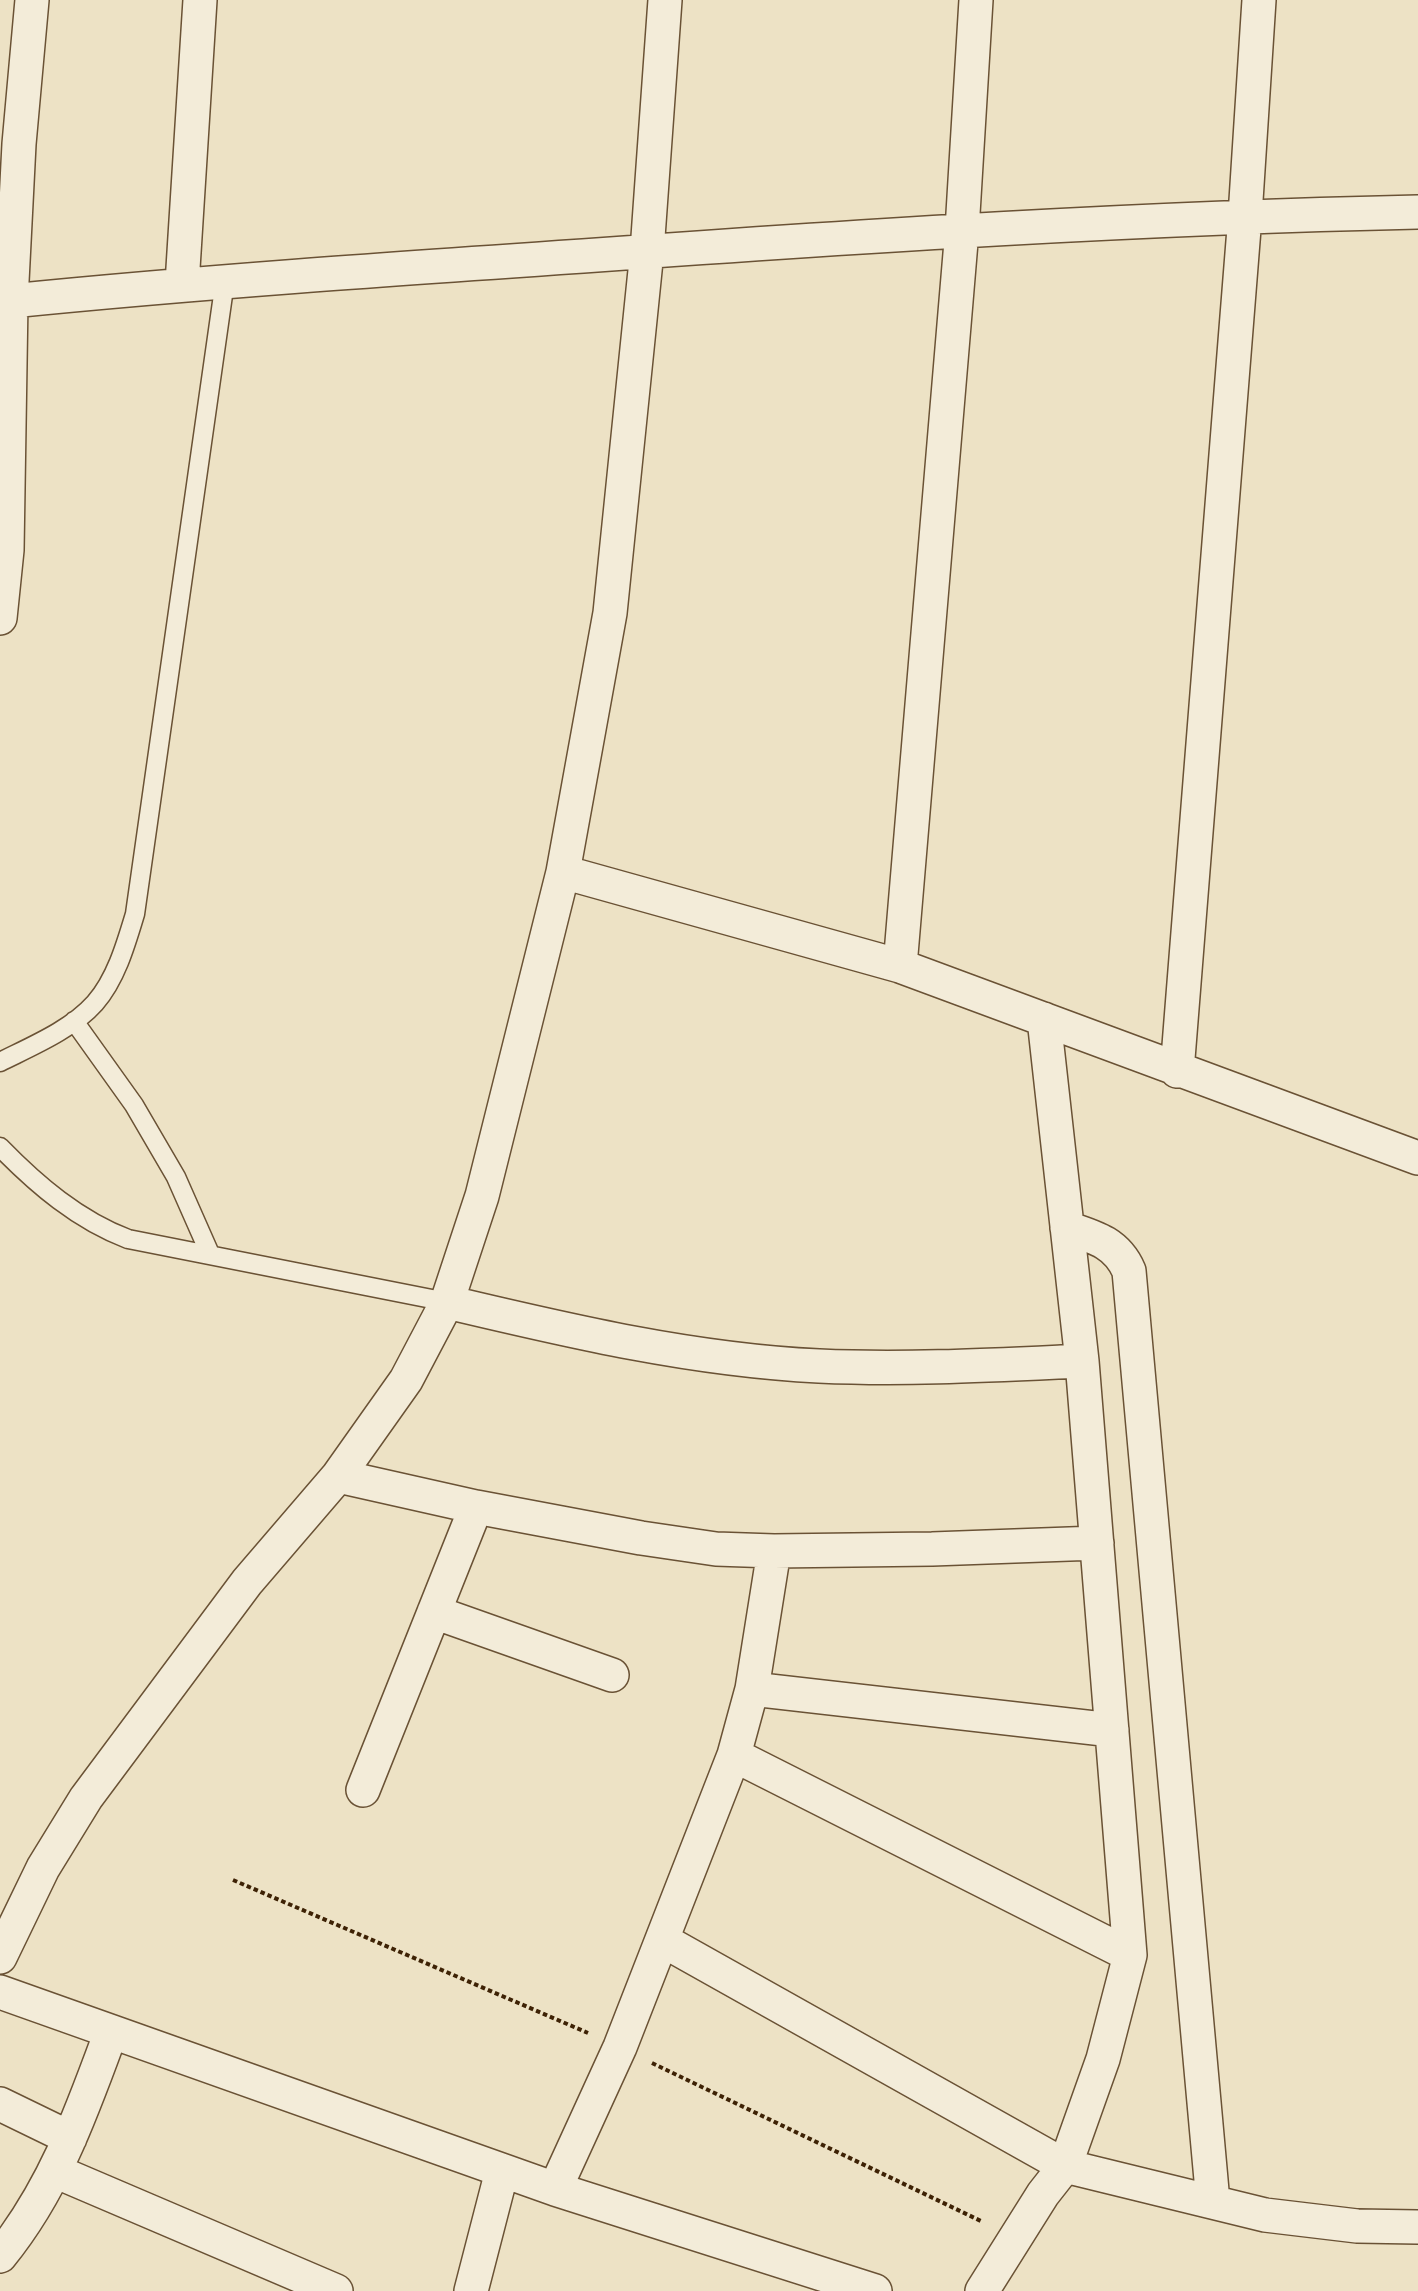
<!DOCTYPE html>
<html>
<head>
<meta charset="utf-8">
<style>
  body { margin:0 }
  canvas { display:block; background:#ede2c5 }
</style>
</head>
<body>
<canvas width="1418" height="2291"></canvas>
<script>
const context = document.querySelector('canvas').getContext('2d');
context.lineJoin = 'round';
function stroke(path, color, width, dash) { context.strokeStyle = color; context.lineWidth = width; context.lineCap = dash ? 'butt' : 'round'; context.setLineDash(dash || []); context.stroke(path); }
const lane = new Path2D(`
  M74 1021 134 1105 176 1177 210 1254
  M0 1062C32 1046 71 1030 95 1003 116 979 126 944 135 914L225 281
  M0 1147C37 1185 78 1220 128 1239L447 1302`);
const street = new Path2D(`
  M32 0 19 144 11 301C201 282 392 269 583 256 861 236 1139 218 1418 212
  M182 284 200 0
  M0 302 11 301 7 550 0 618
  M563 872 900 966 1418 1158
  M900 966 962 230 976 0
  M1177 1071 1245 216 1259 0
  M1067 1228C1095 1237 1117 1243 1129 1271L1213 2202
  M447 1302C569 1331 693 1360 819 1366 906 1370 995 1365 1082 1361
  M338 1476 476 1507 641 1538 716 1549 774 1551 932 1549 1097 1543
  M434 1612 612 1675
  M752 1689 1112 1730
  M734 1755 1130 1955
  M363 1790 476 1507
  M664 1941 1065 2166 1265 2215 1357 2226 1418 2227
  M0 1957 43 1868 86 1798 247 1582 338 1476 406 1380 447 1302 482 1196 563 872 610 613 647 251 665 0
  M0 1992 555 2189 875 2291
  M0 2104 70 2138
  M55 2171 336 2291
  M555 2189 620 2047 734 1755 752 1689 774 1551
  M0 2256C54 2190 82 2111 111 2032
  M471 2291 502 2171
  M982 2291 1043 2194 1065 2166 1103 2059 1130 1955 1082 1361 1044 1019`);
stroke(lane, '#6a5235', 21);
stroke(street, '#6a5235', 36);
stroke(new Path2D(`
  M233 1880 588 2033
  M652 2063 983 2222`), '#3e2205', 4, [4.5, 3]);
stroke(lane, '#f3ecd9', 18);
stroke(street, '#f3ecd9', 33);
</script>
</body>
</html>
